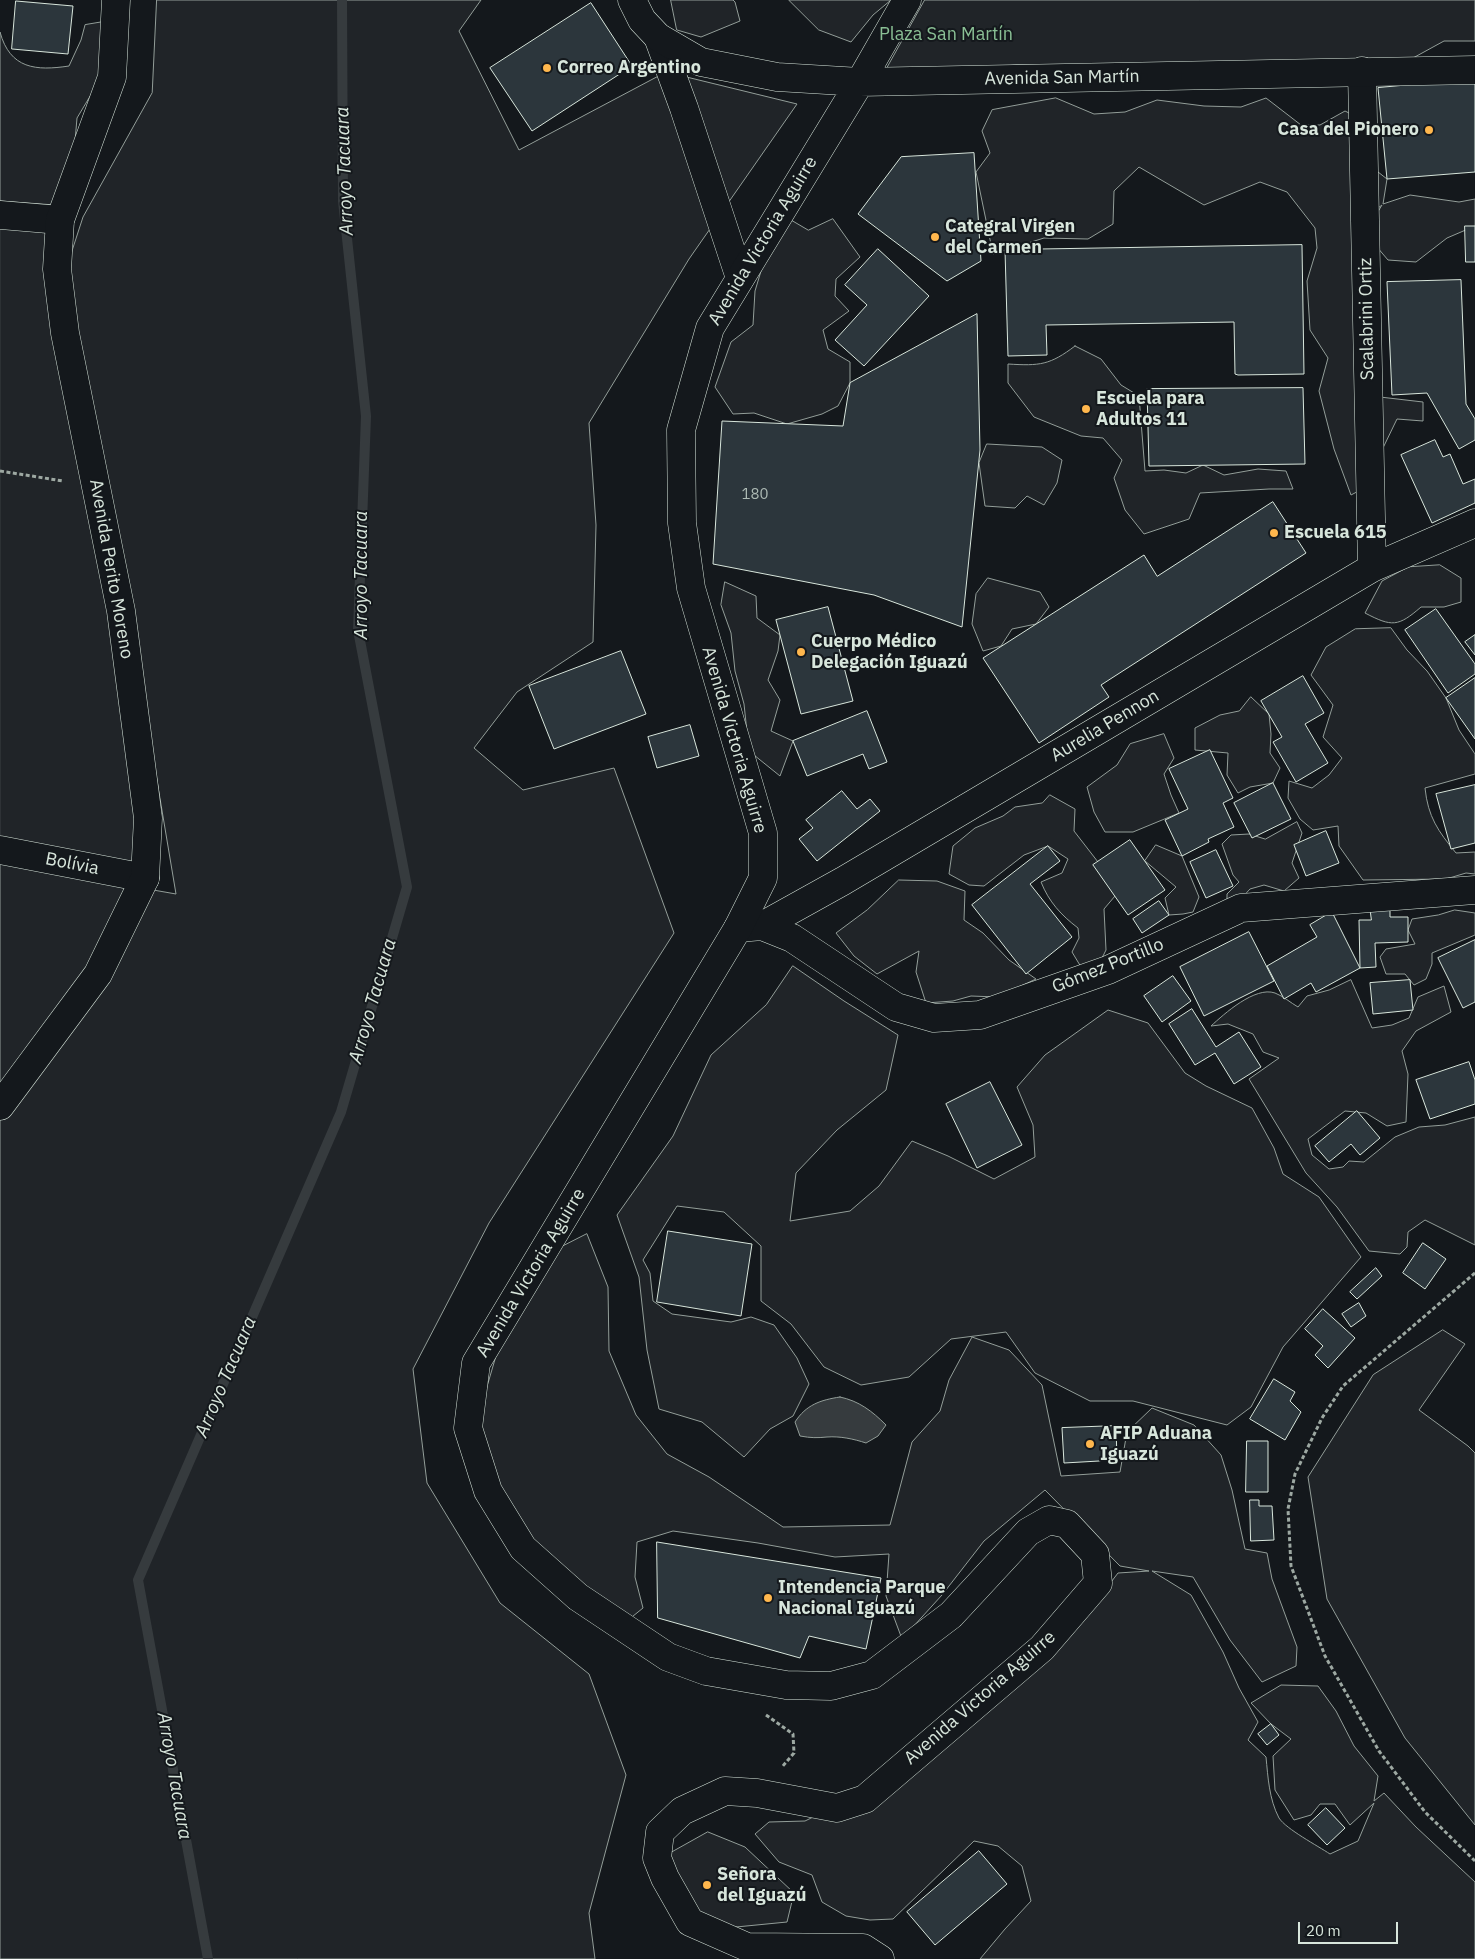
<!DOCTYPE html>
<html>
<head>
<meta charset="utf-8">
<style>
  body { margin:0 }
  #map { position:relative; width:1475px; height:1959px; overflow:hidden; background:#14181c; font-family:"IBM Plex Sans",sans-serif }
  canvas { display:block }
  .scale { position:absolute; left:1298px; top:1922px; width:100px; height:22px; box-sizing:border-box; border:2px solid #d8e6dc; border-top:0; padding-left:6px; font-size:15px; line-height:18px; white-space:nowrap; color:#d8e6dc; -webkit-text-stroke:4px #14181c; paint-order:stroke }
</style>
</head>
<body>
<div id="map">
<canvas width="1475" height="1959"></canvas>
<div class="scale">20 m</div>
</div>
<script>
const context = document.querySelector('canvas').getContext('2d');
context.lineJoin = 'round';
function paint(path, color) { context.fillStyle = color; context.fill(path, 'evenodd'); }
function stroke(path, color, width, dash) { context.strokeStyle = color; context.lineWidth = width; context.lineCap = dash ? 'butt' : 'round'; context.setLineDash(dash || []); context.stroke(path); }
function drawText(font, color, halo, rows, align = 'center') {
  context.font = font + ' "IBM Plex Sans",sans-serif'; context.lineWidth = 4; context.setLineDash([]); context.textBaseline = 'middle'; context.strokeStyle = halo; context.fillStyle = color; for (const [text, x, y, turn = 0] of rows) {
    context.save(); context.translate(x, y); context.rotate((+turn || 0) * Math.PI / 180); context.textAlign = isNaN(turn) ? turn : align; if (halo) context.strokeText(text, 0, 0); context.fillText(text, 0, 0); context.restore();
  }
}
const green = new Path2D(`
  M157 0H481L459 31 519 150 666 72 797 104 689 259 589 423 596 525 593 642 517 692 474 748 523 790 614 768 674 933 489 1223 413 1369 427 1483 500 1603 589 1674 626 1775 589 1913 595 1959H0V863L176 894 119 554 86 402 69 260 83 217 152 93Z
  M671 0H733L735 2 740 21 701 37 677 30Z
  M789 0H891L873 15 851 42 819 30Z
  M925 0H1475V41H1444L1413 58 1178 65H1017L934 71 886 70Z
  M115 20 95 88 77 118 74 153 55 205 0 201V32C10 69 36 71 69 66L81 40 85 25Z
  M1056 98 1094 114 1125 112 1157 100 1204 106 1241 107 1266 98 1301 125H1320L1345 111 1371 124 1364 161 1387 179 1383 204 1410 195 1459 202 1475 199V226L1447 238 1416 262 1388 260 1365 233 1382 205 1357 224 1380 397 1423 402V421L1397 419 1382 450 1370 485 1351 495 1334 449 1319 391 1328 358 1310 330 1307 281 1317 248 1315 228 1287 192 1260 182 1204 205 1139 167 1114 191 1113 224 1088 239 1044 238 993 254 976 172 990 153 982 131 992 110Z
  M0 215 60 220 121 611 145 878 0 850Z
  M833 219 860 257 836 279 835 296 849 311 823 330 828 349 850 362V383L838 406 822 414 787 424 754 413 733 414 715 387 731 342 753 325 755 291 764 261 791 220 808 230Z
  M1075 346 1101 359 1121 385 1139 396 1145 471 1164 470 1186 473 1203 465 1224 475 1258 469 1286 471 1293 489H1269L1200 493 1189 519 1144 534 1125 510 1114 478 1122 460 1103 438 1081 436 1034 417 1008 383V364C1040 366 1050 365 1075 346Z
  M987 444 1042 447 1062 460 1057 483 1044 505 1027 496 1015 508 985 506 979 463Z
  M1440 565 1461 578V602L1444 607H1421C1398 627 1392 627 1365 613L1382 581 1408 567Z
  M988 578 1040 592 1049 607 1036 624 1012 629 1001 646 983 651 972 624 976 594Z
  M725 582 756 596 757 618 780 635 778 651 768 680 780 700 771 731 793 741 780 776 749 751 744 704 735 671 731 633 721 605Z
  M1391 628 1407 650 1427 671 1446 698 1459 730 1475 754V774L1425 788C1428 817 1438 831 1456 853L1475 852V874L1466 873 1446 879 1363 880 1339 846 1338 826 1313 830 1300 819 1288 798 1289 781 1312 788 1329 775 1342 758 1323 737 1333 705 1311 675 1326 647 1355 629Z
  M1251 697 1269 714 1271 734 1270 753 1280 768 1273 783 1250 787 1238 793 1227 775 1228 753 1195 750V728L1220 715 1239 711Z
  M1164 734 1174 758 1164 774 1171 795 1179 813 1133 832H1105L1094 812 1087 787 1117 765 1130 744Z
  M1050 795 1075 809 1074 831 1098 862 1122 878 1115 896 1104 909 1106 950 1099 964 1081 967 1072 952 1079 938 1078 928C1061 915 1049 902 1041 882L1062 873 1068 859 1048 846 1024 855 984 886 969 885 949 874 953 846 975 828 1003 816 1015 807 1042 803Z
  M1297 822 1302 833 1292 863 1299 878 1284 891 1264 885 1250 889 1239 901 1227 906V894L1239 882 1233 875 1222 844 1231 835 1249 834 1265 839Z
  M1156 845 1182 856 1199 897 1193 912 1183 914 1169 915 1165 898 1176 887 1145 861Z
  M899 880 937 881 965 891 964 920 983 933 1009 960 1036 979 997 997 971 996 953 1001 926 1003 916 972 919 951 877 974 854 956 836 933 867 910Z
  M1455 910 1475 913V935L1432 953V964L1426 979 1414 985 1405 974H1386L1380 957 1386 949 1415 944 1408 930 1412 919 1438 915Z
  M793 966 844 1001 898 1035 886 1090 837 1130 796 1173 790 1221 850 1211 879 1186 912 1141 948 1156 994 1179 1035 1157 1033 1125 1017 1087 1045 1055 1108 1010 1148 1023 1185 1073 1206 1086 1252 1108 1274 1148 1283 1174 1319 1197 1361 1257 1283 1347 1251 1407 1227 1425 1133 1401H1090L1035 1373 1006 1332 951 1339 909 1377 861 1385 824 1367 791 1324 761 1301V1246L724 1212 677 1206 643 1260 650 1273 653 1301 672 1314 731 1322 751 1317 774 1325 797 1358 809 1384 793 1416 770 1429 744 1457 702 1422 659 1409 647 1350 639 1277 617 1215 673 1136 711 1055 766 1005Z
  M1351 980 1372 1028 1392 1025 1409 1018 1418 997 1444 986 1451 1012 1416 1031 1402 1051 1408 1074 1406 1122 1387 1126 1366 1113 1345 1111 1308 1139 1312 1155 1329 1169 1343 1167 1349 1161 1364 1162 1395 1137 1419 1127 1445 1125 1475 1117V1245L1425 1220 1408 1232 1407 1247 1400 1254 1369 1251 1337 1207 1306 1173 1249 1079 1279 1058 1263 1052 1253 1034 1228 1024 1211 1026C1224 1014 1255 986 1275 993 1283 996 1291 1003 1298 1007L1307 996 1329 990Z
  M587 1234 608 1287 609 1351 636 1415 667 1454 709 1477 783 1527 890 1525 912 1442 940 1411 949 1380 972 1337 1009 1350 1042 1385 1061 1476 1120 1472 1127 1432 1152 1408 1194 1425 1221 1455 1232 1490 1245 1549 1267 1553 1272 1579 1297 1647 1296 1666 1262 1682 1230 1640 1193 1577 1152 1571 1191 1595 1223 1652 1239 1688 1258 1722 1248 1740 1266 1757C1268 1777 1269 1799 1279 1818 1286 1829 1318 1846 1330 1854L1358 1841 1374 1803 1350 1825 1335 1804H1320L1311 1815 1294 1820 1275 1790 1273 1756 1291 1739 1271 1724 1251 1703 1281 1685 1318 1686 1336 1711 1354 1746 1378 1776 1374 1801 1384 1793 1416 1827 1475 1882V1959H980L1005 1929 1031 1901 1022 1866 998 1846 974 1841 893 1919 870 1920 846 1916 822 1902 812 1875 779 1862 755 1834 769 1822 805 1821 846 1801 1095 1603 1118 1573 1149 1571 1120 1566 1045 1490 984 1541 942 1595 902 1639 886 1596 889 1554 835 1557 758 1543 673 1531 637 1542 635 1577 643 1608 622 1625 522 1556 474 1431 522 1267Z
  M1443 1330 1465 1344 1419 1410 1468 1446 1475 1453V1825L1405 1738 1327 1599 1308 1477 1373 1375Z
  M708 1832 745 1847 794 1893 787 1922 726 1928 674 1904 667 1855Z`);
paint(green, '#202428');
stroke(green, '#939e99', 1);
const water = new Path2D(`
  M840 1397C859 1401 872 1411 886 1425L878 1436 866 1443C854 1439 840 1436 827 1437 817 1438 811 1438 800 1436L795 1422C806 1405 820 1400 840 1397Z`);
paint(water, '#363b3e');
stroke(water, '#939e99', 1);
stroke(new Path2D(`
  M208 1959 138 1580 341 1112 407 887 358 630 366 416 343 201 342 0`), '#363b3e', 10);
const building = new Path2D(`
  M16 1 73 6 68 54 12 49Z
  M591 3 632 66 532 131 490 68Z
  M1475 79V172L1387 179 1378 88Z
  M974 153 981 261 947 281 858 214 901 157Z
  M1465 226H1475V262H1466Z
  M1302 245 1304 374 1238 375 1235 374 1234 322 1046 325 1047 355 1008 356 1005 250Z
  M878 249 929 296 864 366 835 340 867 305 845 285Z
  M1461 280 1466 404 1475 419V440L1459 449 1427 393 1392 395 1387 282Z
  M977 314 980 450 962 627 874 595 713 564 722 421 843 426 850 383Z
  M1303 388 1305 464 1149 466 1147 389Z
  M1435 440 1443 457 1450 454 1463 484 1475 479V503L1432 523 1401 455Z
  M1273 502 1306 553 1101 685 1109 697 1039 743 983 658 1144 555 1157 576Z
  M828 607 853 701 801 714 776 620Z
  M1436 609 1475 664V674L1448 693 1405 630Z
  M1475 635V655L1465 642Z
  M621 651 646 714 554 749 529 686Z
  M1303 676 1324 713 1305 724 1328 763 1296 782 1273 742 1282 737 1261 701Z
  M1475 678V739L1446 698Z
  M867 711 887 762 869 769 863 754 807 776 793 741Z
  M690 725 699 756 657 768 648 737Z
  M1210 750 1233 798 1223 803 1234 827 1208 839 1209 842 1182 856 1165 820 1188 809 1169 769Z
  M1273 783 1291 819 1252 838 1234 803Z
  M1475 785V843L1451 849 1436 794Z
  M842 791 857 809 870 799 880 811 817 861 799 839 813 828 806 820Z
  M1326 831 1339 863 1306 876 1294 845Z
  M1130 840 1165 890 1128 915 1093 865Z
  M1048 846 1060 861 1030 884 1072 937 1026 974 972 905Z
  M1216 850 1233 886 1206 898 1190 862Z
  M1159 901 1169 915 1142 933 1133 919Z
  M1370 906H1390V917H1408V942L1375 943 1376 967 1360 968 1359 920H1371Z
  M1332 912 1360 968 1316 992 1311 983 1284 999 1267 966 1317 937 1310 925Z
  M1249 932 1274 981 1204 1016 1180 967Z
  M1475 940V1002L1463 1008 1438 958Z
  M1173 976 1191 1001 1162 1022 1144 996Z
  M1410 980 1413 1010 1373 1014 1370 983Z
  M1192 1009 1216 1047 1239 1032 1261 1067 1234 1084 1215 1053 1195 1065 1169 1024Z
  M1469 1062 1475 1080V1104L1430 1119 1416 1080Z
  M990 1082 1022 1145 977 1168 946 1104Z
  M1357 1111 1380 1138 1360 1155 1351 1144 1329 1162 1315 1146Z
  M668 1231 752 1244 741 1316 657 1302Z
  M1423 1243 1446 1259 1425 1289 1403 1273Z
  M1376 1268 1382 1276 1357 1299 1350 1292Z
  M1359 1303 1366 1316 1351 1327 1342 1314Z
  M1323 1309 1355 1338 1328 1368 1315 1355 1323 1346 1305 1329Z
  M1274 1379 1295 1392 1290 1401 1301 1412 1285 1440 1250 1419Z
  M1116 1426 1117 1460 1064 1463 1062 1428Z
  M1247 1441H1268V1492H1246Z
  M1250 1500H1259V1506H1272L1274 1540 1251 1541Z
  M657 1542 881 1578 866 1649 809 1636 800 1658 658 1618Z
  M1271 1724 1279 1735 1267 1745 1258 1734Z
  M1326 1808 1345 1828 1327 1845 1308 1825Z
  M979 1851 1007 1884 935 1945 907 1912Z`);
paint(building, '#2c363c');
stroke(building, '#d8e6dc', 1);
const minor = new Path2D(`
  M658 37 684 108 740 278
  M1362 71 1372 568
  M0 215 60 220
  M0 850 145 878
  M762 926 792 938 896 1007 934 1018 980 1015 1108 970 1241 908 1475 890
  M738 928 762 926 843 881 1372 568 1475 523`);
const major = new Path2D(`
  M632 0 642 20 658 37 701 62 777 77 860 82 1475 70
  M0 1106 98 974 145 878 148 818 121 611 65 333 57 269 60 220 112 77 116 0
  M880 1959 863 1948 747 1947 690 1922 665 1878 657 1858 660 1832 682 1811 725 1791 757 1793 837 1808 865 1799 1042 1648 1098 1583 1095 1554 1067 1524 1049 1520 1028 1532 951 1615 872 1675 831 1686 786 1685 706 1671 668 1657 578 1597 523 1548 488 1491 468 1428 476 1363 738 928 763 878V833L691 588 682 523 681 430 710 328 860 82 907 0`);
stroke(minor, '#d8e6dc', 29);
stroke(major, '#d8e6dc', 29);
stroke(new Path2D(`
  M0 471 63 481
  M1475 1273 1343 1386 1322 1418 1295 1474 1288 1509 1291 1566 1325 1656 1379 1751 1425 1812 1475 1861
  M766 1715 793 1734 794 1753 782 1767`), '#9da8a2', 3, [4, 2.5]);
stroke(minor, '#14181c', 28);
stroke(major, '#14181c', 28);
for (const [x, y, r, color] of [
  [547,68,5,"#ffb74d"],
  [1429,130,5,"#ffb74d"],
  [935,237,5,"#ffb74d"],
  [1086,409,5,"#ffb74d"],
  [1274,533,5,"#ffb74d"],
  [801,652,5,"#ffb74d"],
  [1090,1444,5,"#ffb74d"],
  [768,1598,5,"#ffb74d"],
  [707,1885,5,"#ffb74d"]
]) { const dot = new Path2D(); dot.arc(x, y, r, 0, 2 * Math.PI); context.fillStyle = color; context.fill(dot); stroke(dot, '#14181c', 2); }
drawText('15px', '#adbab4', null, [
  ["180",755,495]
]);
drawText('18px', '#8ac095', '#14181c', [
  ["Plaza San Martín",946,35]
]);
drawText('bold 18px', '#d8e6dc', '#14181c', [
  ["Correo Argentino",557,68],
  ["Casa del Pionero",1419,130,"right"],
  ["Categral Virgen",945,227],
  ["del Carmen",945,248],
  ["Escuela para",1096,399],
  ["Adultos 11",1096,420],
  ["Escuela 615",1284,533],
  ["Cuerpo Médico",811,642],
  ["Delegación Iguazú",811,663],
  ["AFIP Aduana",1100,1434],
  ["Iguazú",1100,1455],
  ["Intendencia Parque",778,1588],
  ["Nacional Iguazú",778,1609],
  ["Señora",717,1875],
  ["del Iguazú",717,1896]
], 'left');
drawText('18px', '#d8e6dc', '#14181c', [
  ["Avenida San Martín",1062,78,-1],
  ["Avenida Victoria Aguirre",763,241,-59],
  ["Scalabrini Ortiz",1367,319,-91],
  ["Avenida Perito Moreno",111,569,80],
  ["Aurelia Pennon",1105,726,-31],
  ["Avenida Victoria Aguirre",734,740,74],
  ["Bolívia",72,864,11],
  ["Gómez Portillo",1108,966,-22],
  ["Avenida Victoria Aguirre",531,1273,-59],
  ["Avenida Victoria Aguirre",980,1698,-41]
]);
drawText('italic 19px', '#d8e6dc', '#14181c', [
  ["Arroyo Tacuara",345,171,-92],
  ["Arroyo Tacuara",362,575,-90],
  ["Arroyo Tacuara",373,1001,-74],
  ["Arroyo Tacuara",226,1377,-67],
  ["Arroyo Tacuara",174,1776,80]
]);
</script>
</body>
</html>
